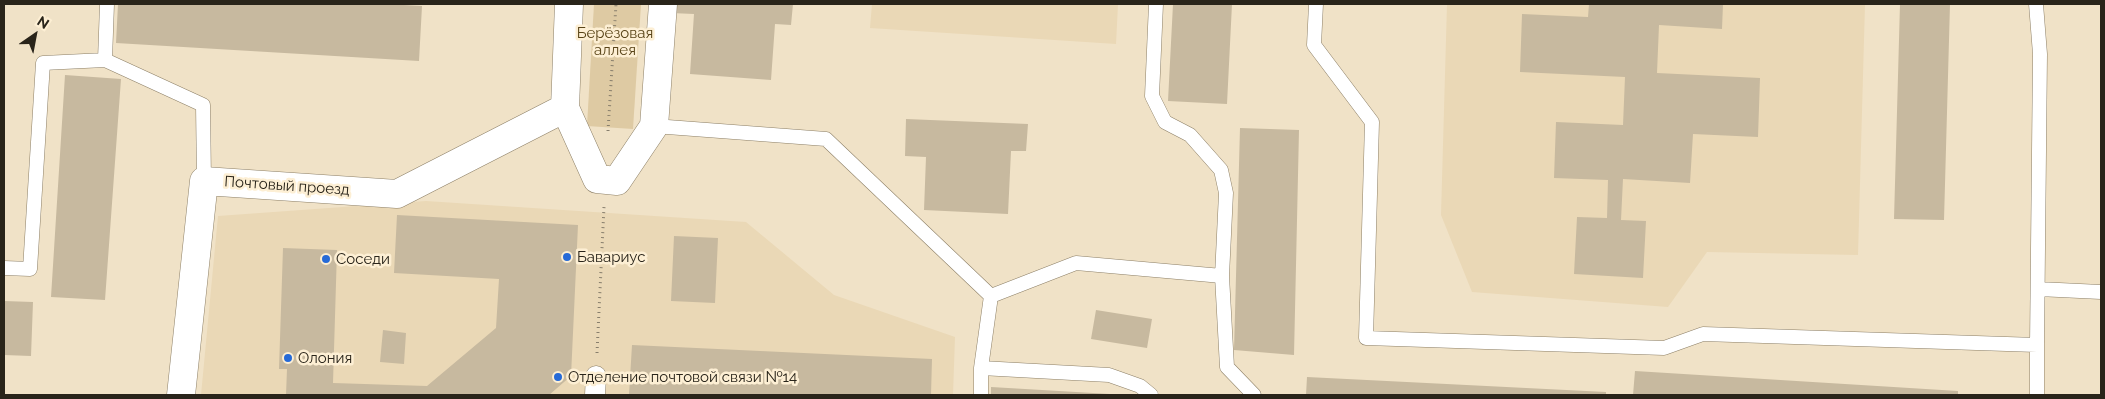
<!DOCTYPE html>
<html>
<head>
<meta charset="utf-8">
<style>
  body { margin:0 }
  #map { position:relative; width:2105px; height:399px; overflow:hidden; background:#f0e2c7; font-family:Raleway,sans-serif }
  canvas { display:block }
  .frame { position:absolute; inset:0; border:5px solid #29241a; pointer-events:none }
  .north { position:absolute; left:10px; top:10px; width:50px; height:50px; -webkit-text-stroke:4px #fdefd4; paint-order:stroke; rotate:33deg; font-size:14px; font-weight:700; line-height:20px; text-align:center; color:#29241a }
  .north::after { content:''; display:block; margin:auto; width:18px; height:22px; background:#29241a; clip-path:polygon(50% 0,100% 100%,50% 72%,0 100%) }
</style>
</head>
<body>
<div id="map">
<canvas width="2105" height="399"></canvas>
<div class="frame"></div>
<div class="north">N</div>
</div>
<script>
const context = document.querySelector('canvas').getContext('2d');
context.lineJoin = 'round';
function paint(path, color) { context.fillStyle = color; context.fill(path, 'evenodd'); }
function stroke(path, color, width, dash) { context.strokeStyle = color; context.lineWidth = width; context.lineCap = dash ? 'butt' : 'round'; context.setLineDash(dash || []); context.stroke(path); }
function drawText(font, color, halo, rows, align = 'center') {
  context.font = font + ' Raleway,sans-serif'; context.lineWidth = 5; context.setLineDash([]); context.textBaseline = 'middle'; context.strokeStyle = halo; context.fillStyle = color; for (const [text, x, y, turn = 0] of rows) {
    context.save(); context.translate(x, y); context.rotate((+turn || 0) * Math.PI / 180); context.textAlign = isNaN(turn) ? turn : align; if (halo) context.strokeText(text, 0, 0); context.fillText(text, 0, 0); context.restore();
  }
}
paint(new Path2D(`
  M872 4H1118L1116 44 870 28Z
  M1447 4H1865L1858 255 1707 252 1668 307 1472 292 1441 215Z
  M426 201 746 222 834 295 955 337 953 395H201L218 216Z`), '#ead8b6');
paint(new Path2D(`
  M594 4H641L633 129 587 126Z`), '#decaa3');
paint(new Path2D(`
  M118 4H386L422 6 419 61 116 43Z
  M672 4H793L791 25 775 24 771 80 690 74 694 14 671 13Z
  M1173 4H1232L1227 104 1168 101Z
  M1589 4H1723L1722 29 1659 25 1657 73 1760 78 1758 137 1693 134 1690 183 1623 179 1621 220 1646 221 1643 278 1574 274 1577 217 1607 218 1608 180 1554 178 1556 122 1623 125 1625 77 1520 72 1522 14 1588 17Z
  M1900 4H1950L1944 220 1894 219Z
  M65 75 121 79 105 300 51 297Z
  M906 119 1028 124 1026 151H1011L1008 214 924 210 926 157 905 156Z
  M1240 128 1299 130 1294 355 1234 350Z
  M397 215 578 225 571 376 549 395H286L287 369H279L283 248 337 250 333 383 427 386 496 328 499 279 394 273Z
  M674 236 718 238 715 303 671 301Z
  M4 301 33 302 31 356 4 355Z
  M1096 310 1152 319 1147 348 1091 339Z
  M383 330 406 333 404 364 380 362Z
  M632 345 932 359 931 395H629Z
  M1635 371 1958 391V395H1633Z
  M1307 377 1606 392V395H1306Z
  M991 387 1110 394V395H991Z`), '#c7b99f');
const service = new Path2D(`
  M107 4 105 60 203 105 204 181
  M1156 4 1152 96 1165 122 1190 135 1221 170 1226 193 1222 276 1227 367 1254 395
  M1316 4 1314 45 1372 122 1366 338 1664 348 1703 334 2037 345V395
  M2036 4 2040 54 2037 345
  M654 126 826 139 991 296 1076 263 1222 276
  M4 268 30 269 43 63 105 60
  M2038 289 2101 292
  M981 368 1109 375 1140 386 1151 395
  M981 395V368L991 296`);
const pedestrian = new Path2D(`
  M595 395 596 376`);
const minor = new Path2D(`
  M569 4 565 108 597 179 617 181 654 126 663 4
  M181 395 204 181 397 194 565 108`);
stroke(service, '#8c7f66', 15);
stroke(pedestrian, '#8c7f66', 21);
stroke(minor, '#8c7f66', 29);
stroke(new Path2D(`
  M608 131 616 4
  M597 353 604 207`), '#877e6c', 3, [1, 4]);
stroke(service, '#fff', 14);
stroke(pedestrian, '#fff', 20);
stroke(minor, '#fff', 28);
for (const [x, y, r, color] of [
  [567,257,5,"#266ad7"],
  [326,259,5,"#266ad7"],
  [288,358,5,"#266ad7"],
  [558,377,5,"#266ad7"]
]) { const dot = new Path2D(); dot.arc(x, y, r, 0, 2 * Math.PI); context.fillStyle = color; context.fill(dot); stroke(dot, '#fdefd4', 2); }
drawText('15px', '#594418', '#fdefd4', [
  ["Берёзовая",615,33],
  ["аллея",615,50]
]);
drawText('15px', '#29241a', '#fdefd4', [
  ["Почтовый проезд",287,186,4]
]);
drawText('15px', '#29241a', '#fdefd4', [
  ["Бавариус",577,257],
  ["Соседи",336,259],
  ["Олония",298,358],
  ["Отделение почтовой связи №14",568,377]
], 'left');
</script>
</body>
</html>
